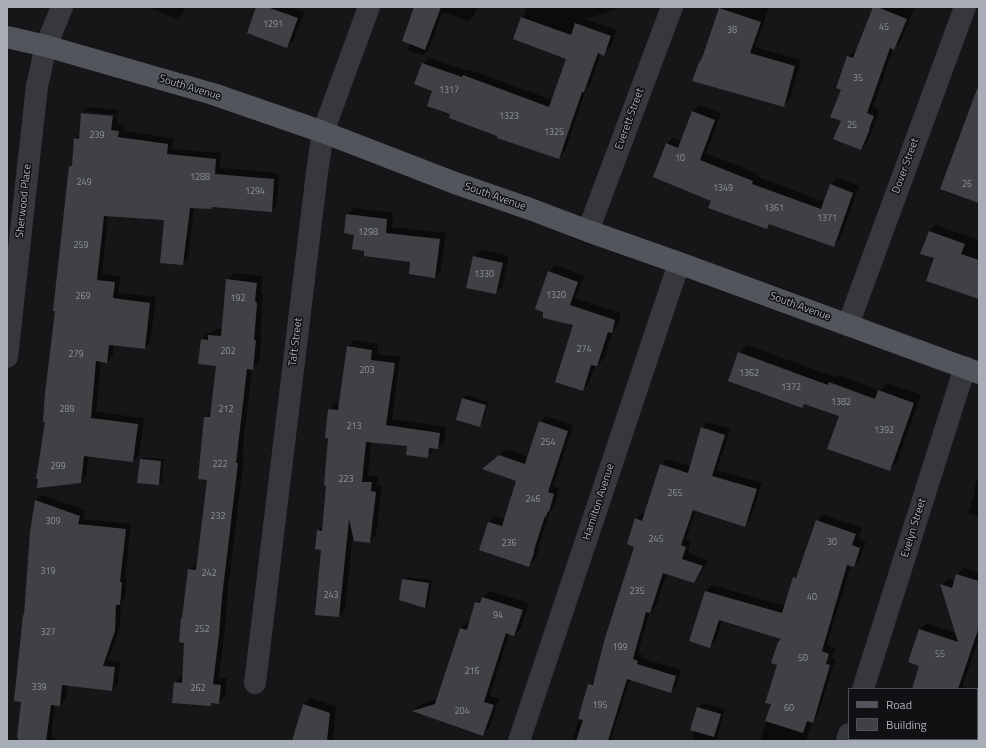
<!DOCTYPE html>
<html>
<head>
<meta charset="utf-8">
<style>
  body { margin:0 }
  #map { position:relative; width:986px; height:748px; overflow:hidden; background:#161618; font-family:"Titillium Web",sans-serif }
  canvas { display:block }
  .frame { position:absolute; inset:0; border:8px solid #a8adb8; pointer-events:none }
  .legend { position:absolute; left:848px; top:688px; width:130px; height:52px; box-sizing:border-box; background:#111113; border:1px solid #4d4f55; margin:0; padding:5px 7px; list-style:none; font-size:12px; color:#a8adb8 }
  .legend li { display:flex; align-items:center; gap:8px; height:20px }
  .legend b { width:20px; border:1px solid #4d4f55 }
</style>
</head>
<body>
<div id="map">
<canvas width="986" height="748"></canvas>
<div class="frame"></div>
<ul class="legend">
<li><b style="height:5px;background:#53555c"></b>Road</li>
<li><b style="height:11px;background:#404145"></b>Building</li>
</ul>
</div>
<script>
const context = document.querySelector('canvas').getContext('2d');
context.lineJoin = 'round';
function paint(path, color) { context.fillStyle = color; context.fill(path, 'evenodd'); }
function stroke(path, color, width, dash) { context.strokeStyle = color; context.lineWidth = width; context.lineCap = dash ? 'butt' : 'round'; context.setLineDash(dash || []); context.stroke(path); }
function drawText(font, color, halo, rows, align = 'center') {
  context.font = font + ' "Titillium Web",sans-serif'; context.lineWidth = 3; context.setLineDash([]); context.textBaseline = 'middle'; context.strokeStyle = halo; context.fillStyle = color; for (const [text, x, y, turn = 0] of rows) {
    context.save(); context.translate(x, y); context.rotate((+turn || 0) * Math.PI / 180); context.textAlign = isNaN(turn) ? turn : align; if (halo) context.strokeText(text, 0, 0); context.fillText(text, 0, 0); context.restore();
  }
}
paint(new Path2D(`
  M147 7H185L183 13 177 19Z
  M257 7H291L304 12 294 40 287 47Z
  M423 7H477L474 15 468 21 442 12 429 49 423 55 408 50Z
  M527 7H624L585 19 617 30 610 48 604 54 601 53 590 85 587 87 565 151 559 157 499 136 451 114 433 90 423 64 429 58 468 71 470 70 552 100 567 59 522 18 524 15Z
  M720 7H769L755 47 801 60 790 99 784 105 700 61 703 59Z
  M875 7H915L900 42 893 49 873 107 880 110 875 122H876L867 143 861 149 842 120 843 89 848 57 855 50 857 51Z
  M699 105 721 113 706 153 759 174 758 177 825 202 831 185 837 178 859 186 840 239 834 245 771 224 766 228 712 201 666 144 673 138 682 141 692 112Z
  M88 107 118 110V115L86 112V114L117 117V124L124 125V131L173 138 172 149 221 153 220 168 279 173 277 205 271 211 213 206 211 208 194 207 188 258 182 264 165 219 108 215 102 274 120 276 118 293 156 297 150 342 144 348 114 344 113 356 107 362 101 361 96 412 144 418 139 455 133 461 89 456 86 476 80 482 46 421 70 166 73 164 75 139 80 134 82 113Z
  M354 208 393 213 392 227 446 233 441 270 435 277 411 261 366 250 355 234 347 215Z
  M936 225 979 240V298L935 258 929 231Z
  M481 250 509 256 502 287 495 293 474 257Z
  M555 265 584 276 575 298 621 313 618 325 613 331 604 359 597 365H595L589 383 582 390 575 324 549 272Z
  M234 273 263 276 261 293 263 297 260 334H262L259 362 252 369 242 457H244L228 590 225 627 219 678H227L225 696 219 703 213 702 211 705 175 683 181 676H183L189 570 196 563H198L208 479 199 478 205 417 212 410 217 365 202 339 208 333H211L216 329H222L227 280Z
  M354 340 378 344 377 354 400 357 392 419 446 427 444 442 438 448H434L433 450 427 457 408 445 371 442 368 476H378L377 485 382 486 376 535 370 542 353 532 345 610 339 616 318 531 324 525 329 437V410L335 403 340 404 347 347Z
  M747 345 835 377 837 375 880 390 887 383 921 395 897 462 889 470 840 416 805 403 802 406 739 353Z
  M466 395 489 402 482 423 479 426 457 419 463 398Z
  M546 416 573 425 553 486 559 488 555 504 552 510 550 512 539 544 540 546 535 559 529 566 480 549 489 522 495 516 505 519 518 481 490 463 506 449 528 457 540 422Z
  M708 422 730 429 717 470 762 483 750 520 744 525 696 510 686 539 691 541 688 553 708 560 699 576 693 582 667 573 656 606 650 612 638 654 643 655 642 658 681 670 676 686 670 692 630 679 611 739 615 740 614 741H572L589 685 595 679 635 546 636 519 642 513 645 514 661 465 666 459 691 466 702 428Z
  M144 457 164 459 162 481 159 484 141 460Z
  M979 474V517L968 514 975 492 974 489Z
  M41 495 85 510 83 519 131 524 125 577H127L125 598 121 602 120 625 108 660 120 662 118 684 112 690 67 685 66 699 60 705 55 704 51 737 56 738 55 741H19L23 701 24 615 25 614 36 501Z
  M823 515 862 528 858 539 866 542 859 560 853 566 851 565 827 645 835 648 831 658 835 659 818 715 812 722 806 741H760L772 704 782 639 722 621 716 640 710 646 705 592 712 585 785 606 794 578 799 572 817 521Z
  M964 568 979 573V638L962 687 966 688 965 689H913L921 665 920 629 926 623 956 633 942 584 948 578 955 581 957 574Z
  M406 577 432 580 428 604 425 607 402 580Z
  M489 591 529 603 521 628 514 635 509 633 490 696 499 699 489 728 482 735 414 710 420 705 438 699 461 628 468 622H470L476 603Z
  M311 698 336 706 333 741H303L294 738 304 704Z
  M703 703 725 709 716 741H692L695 732 692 728 698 708Z
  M898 739H950L949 741H897Z`), '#0007');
paint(new Path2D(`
  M256 7H267L298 18 287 48 247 33Z
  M414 7H441L425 50 402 41Z
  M873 7H877L907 19 894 50 890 48 867 113 874 116 869 129H870L861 150 833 139 841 121 830 117 841 90 836 88 847 56 853 58Z
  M719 8 761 22 750 53 795 66 784 107 692 81 700 60 701 61Z
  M521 17 571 35 575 23 611 36 604 56 598 53 584 92H582L559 159 497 138V136L449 118 450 114 427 106 432 91 414 84 422 63 462 77 463 75 549 107 566 59 513 39Z
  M977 89H979V203L940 189Z
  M692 111 715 120 700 160 753 181 752 184 821 209 830 184 853 193 834 247 769 224 767 229 708 208 711 201 653 177 666 143 678 148Z
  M81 113 113 116 111 130 119 131 118 137 168 144 167 154 216 159 215 174 274 179 272 212 212 207 211 209 190 208 183 265 160 263 164 220 104 216 97 280 115 282 113 298 150 303 145 349 109 345 107 363 96 361 91 418 138 424 133 462 84 456 81 483 37 488 38 479H36L45 422H43L45 393 55 311H53L64 211 69 166H72L74 138 79 139Z
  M346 214 387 219 386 233 440 239 435 278 409 274 410 262 364 256V251L352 249 354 235 344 233Z
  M929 231 965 244 961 254 979 260V299L926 281 934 258 920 254Z
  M473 256 503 263 496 294 466 288Z
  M548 271 578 282 570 305 615 320 612 333 608 332 597 366 591 365 583 391 555 382 573 325 543 318V312L535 309Z
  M226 279 257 283 255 300 257 304 254 340H256L253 370 247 369 236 463H238L222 597 219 635 213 684 221 685 219 704 211 703V706L172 703 174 682 182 683 184 643 179 642 181 618H182L188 569 196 570 207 480 198 479 204 417H210L216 366 198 364 201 339 208 340V335L221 336Z
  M347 346 372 350 371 360 395 363 386 425 440 433 438 449 429 448 428 458 406 455 407 446 366 442 362 482H372L371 491 376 492 370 543 354 541 349 519 339 617 315 615 321 550 315 549 317 530 322 531 326 486 324 485 328 438H325L328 409 338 410Z
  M738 352 828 385 829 382 875 399 878 390 914 403 890 471 827 449 839 416 804 404 802 408 728 381Z
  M462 398 486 405 480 427 456 420Z
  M539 421 568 431 548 492 554 494 549 512 548 511 546 517 545 516 534 550V553L529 567 479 550 488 522 502 526 516 481 482 469 499 455 525 464Z
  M701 427 725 435 712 476 757 489 745 527 693 510 681 545 686 547 682 559 703 566 694 583 663 573 650 613 646 612 633 659 638 661 637 664 676 676 671 693 627 679 608 741H576L583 720 578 719 588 684 593 685 605 638 634 547 627 544 635 518 642 521 660 464 688 473Z
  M140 459 161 461 159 485 137 483Z
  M35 500 80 516 78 524 126 529 120 582H122L120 605H116L115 631 103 666 115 667 112 691 62 685 60 706 51 705 46 741H18V738H17L21 702 14 701 23 615H24L30 532Z
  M816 520 856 534 852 545 860 548 854 567 847 565 822 651 829 654 826 664 830 665 813 723 807 721 803 733 765 721 771 704 765 703 777 665 771 663 778 642 781 639 719 620 710 648 689 641 705 591 782 613 793 577 796 578Z
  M956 574 979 581V627L958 689H912L919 666 908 662 919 629 958 642 940 584 952 588Z
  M402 579 429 583 425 608 399 600Z
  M482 597 523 610 514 636 506 633 484 702 494 705 483 736 412 711 435 704 460 628 467 630 475 602 480 603Z
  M303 704 330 713 327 741H292Z
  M697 707 721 714 714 737 690 730Z`), '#404145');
stroke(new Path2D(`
  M588 231 672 7
  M848 325 965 7
  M7 357 37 86 46 46 62 7
  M255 683 317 172 323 132 369 7
  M863 689 965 367
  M519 741 679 263
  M847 741 849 734`), '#37383d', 22);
stroke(new Path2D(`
  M7 37 46 46 213 94 300 124 323 132 455 183 530 209 588 231 679 263 979 373`), '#53555c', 22);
drawText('9px', '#8e929b', null, [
  ["1291",273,25],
  ["45",884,28],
  ["38",732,31],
  ["35",858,79],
  ["1317",449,91],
  ["1323",509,117],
  ["25",852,126],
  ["1325",554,133],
  ["239",97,136],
  ["10",680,159],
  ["1288",200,178],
  ["249",84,183],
  ["26",967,185],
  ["1349",723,189],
  ["1294",255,192],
  ["1361",774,209],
  ["1371",827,219],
  ["1298",368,233],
  ["259",81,246],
  ["1330",484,275],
  ["1320",556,296],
  ["269",83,297],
  ["192",238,299],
  ["274",584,350],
  ["202",228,352],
  ["279",76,355],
  ["203",367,371],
  ["1362",749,374],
  ["1372",791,388],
  ["1382",841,403],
  ["289",67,410],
  ["212",226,410],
  ["213",354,427],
  ["1392",884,431],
  ["254",548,443],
  ["222",220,465],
  ["299",58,467],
  ["223",346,480],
  ["265",675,494],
  ["246",533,500],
  ["232",218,517],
  ["309",53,522],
  ["245",656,540],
  ["30",832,543],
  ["236",509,544],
  ["319",48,572],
  ["242",209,574],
  ["235",637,592],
  ["243",331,596],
  ["40",812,598],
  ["94",498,616],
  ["252",202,630],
  ["327",48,633],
  ["199",620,648],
  ["55",940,655],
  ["50",803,659],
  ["216",472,672],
  ["339",39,688],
  ["262",198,689],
  ["195",600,706],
  ["60",789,709],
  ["204",462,712]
]);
drawText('11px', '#a8adb8', '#111113', [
  ["South Avenue",190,88,17],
  ["Everett Street",630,119,-70],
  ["Dover Street",906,166,-70],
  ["South Avenue",495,197,19],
  ["Sherwood Place",24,201,-84],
  ["South Avenue",800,307,20],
  ["Taft Street",296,342,-83],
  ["Hamilton Avenue",599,502,-72],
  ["Evelyn Street",914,528,-73]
]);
</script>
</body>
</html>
